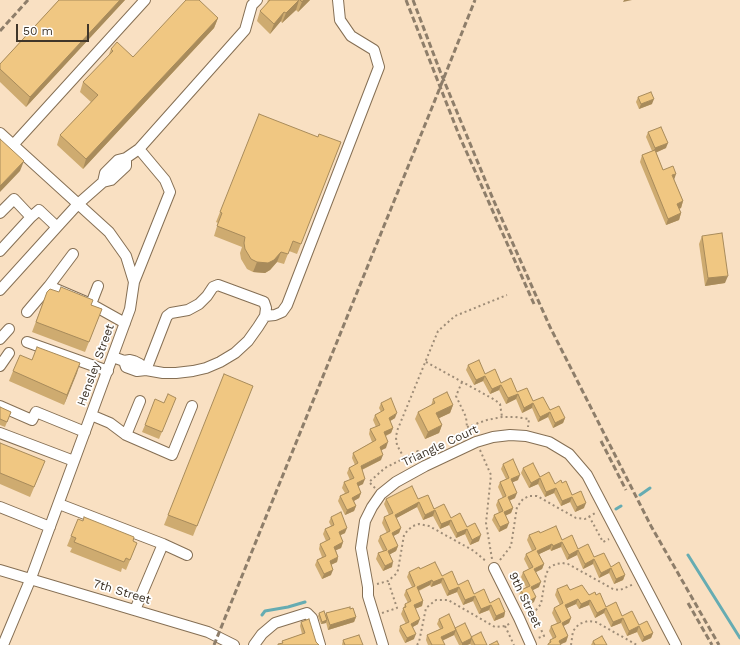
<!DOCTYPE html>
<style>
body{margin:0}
#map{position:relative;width:740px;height:645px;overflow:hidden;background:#f9e0c2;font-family:"Work Sans",sans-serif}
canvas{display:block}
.scale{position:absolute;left:16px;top:24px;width:73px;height:18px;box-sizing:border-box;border:2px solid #40362a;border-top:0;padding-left:5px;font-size:12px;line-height:14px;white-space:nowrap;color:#40362a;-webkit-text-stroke:3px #fff;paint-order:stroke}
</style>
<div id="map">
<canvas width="740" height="645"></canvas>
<div class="scale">50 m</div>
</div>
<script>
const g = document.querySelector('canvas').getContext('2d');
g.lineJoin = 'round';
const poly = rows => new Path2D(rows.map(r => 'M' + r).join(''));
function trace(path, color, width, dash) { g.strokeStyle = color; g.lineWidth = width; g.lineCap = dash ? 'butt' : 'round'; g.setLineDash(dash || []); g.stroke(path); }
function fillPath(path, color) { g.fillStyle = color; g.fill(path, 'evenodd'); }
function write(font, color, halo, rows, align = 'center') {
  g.font = font + ' "Work Sans",sans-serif'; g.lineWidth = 3.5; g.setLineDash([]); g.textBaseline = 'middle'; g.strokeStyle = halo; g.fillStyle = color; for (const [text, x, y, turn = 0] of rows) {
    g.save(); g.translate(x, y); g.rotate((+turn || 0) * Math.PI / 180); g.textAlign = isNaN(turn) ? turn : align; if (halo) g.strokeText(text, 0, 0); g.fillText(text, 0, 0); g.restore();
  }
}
trace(poly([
 [640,495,650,488],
 [616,509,621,506],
 [688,555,740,638],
 [262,615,265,611,288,607,305,602]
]), '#66acb2', 3);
const minor = poly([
 [0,133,109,232,126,256,134,282,130,309,31,578,3,645],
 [13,145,145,0],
 [126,158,139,149,245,30,252,5,257,0],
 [0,213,14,199,31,217,39,210,57,227,0,290],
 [57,227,78,204,103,182,111,180,126,166,126,158,118,160,105,173,103,182],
 [0,251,31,217],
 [73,254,49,286,91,304,125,323],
 [134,282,170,192,165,180,139,149],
 [218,285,264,302,266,308,265,316,258,327,248,341,235,353,220,362,206,368,193,371,176,373,163,373,146,370,167,316,171,313,188,310,199,304,207,296,213,287,218,285],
 [91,304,98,286],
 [27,312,49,286],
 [265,316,275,315,282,312,287,305,379,67,374,50,351,36,340,20,338,0],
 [0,339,9,329],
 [27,342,108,371],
 [113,357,124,361,130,360,134,361,140,364,146,370,137,371,126,367,124,361],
 [0,366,9,353],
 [0,406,32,420,36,412,85,432],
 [91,415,110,423,126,435,172,455,192,406],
 [0,433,74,461],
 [126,435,140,401],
 [59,504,163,544,135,610],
 [0,507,50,527],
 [163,544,187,555],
 [494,568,519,618,531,645],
 [0,570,208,632,234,645],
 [254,645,262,634,275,623,307,613,312,618,320,645],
 [383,645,368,596,368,587,361,548,365,521,372,507,381,494,396,482,425,466,476,442,493,437,510,435,526,436,549,442,569,454,587,475,676,645]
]);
trace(minor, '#856f54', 12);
trace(poly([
 [426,362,495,400,500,404,502,417],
 [462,382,456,396,466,417,467,427,471,434],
 [467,427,487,420,502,417,515,417,529,419,528,427],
 [480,450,491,475,486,523,492,559],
 [404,458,397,445,396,438,397,431,438,331,455,316,507,295],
 [375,488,369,482,385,468,418,451,421,458],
 [589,516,603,542,609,539],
 [500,560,511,546,517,507,523,499,529,496,537,496,576,518,585,519,597,512],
 [377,584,388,581,396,574,398,570,404,535,408,530,413,526,419,524,429,526,474,551,487,562],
 [533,612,544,636,538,638],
 [382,613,397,608,388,581],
 [527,615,536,610,541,604,546,574,550,567,556,564,562,563,568,564,613,589,620,590,634,584],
 [505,626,514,645],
 [417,645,419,642,426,608,436,600,448,600,495,627,505,626,511,623],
 [571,645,573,631,579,624,588,621,596,622,637,645]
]), '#9e8c77', 2, [2, 3]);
trace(minor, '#fff', 10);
trace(poly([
 [406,0,459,135,534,304],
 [413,0,440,71,493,199,550,327,651,526,719,645],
 [0,31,28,0],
 [601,441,626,490],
 [688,603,712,645],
 [214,645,431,110,475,0]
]), '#8e7e6a', 3, [6, 3]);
fillPath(poly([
 [59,0,125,0,26,107,0,82,0,64],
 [268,0,310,0,298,12,296,10,282,23,281,21,270,34,257,21,260,11,266,5],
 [218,18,214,28,83,169,57,145,60,135,91,102,80,92,83,82,108,57,111,49,133,57],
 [638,97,652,104,639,109,636,102],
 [648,132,666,148,656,152,663,170,674,179,683,201,681,208,679,209,681,213,679,220,666,225,640,162,642,155,652,151,646,137],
 [318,137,341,142,297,254,289,251,284,264,277,262,270,270,265,273,253,272,247,269,241,259,240,253,242,247,214,236,218,223,216,222,220,212],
 [702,236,725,283,705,286,699,244],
 [47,292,91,305,102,309,85,352,32,332],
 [32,360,80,363,64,405,9,381,13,371],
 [468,365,565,418,563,423,553,428,548,417,538,422,532,408,522,413,516,399,506,404,499,390,490,394,483,381,474,385,466,370],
 [249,396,193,536,164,525,168,515],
 [176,398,159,439,142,432,145,425,164,403],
 [433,399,453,405,450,413,439,418,442,425,439,433,425,439,415,419,418,412,431,406],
 [381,403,395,418,390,421,393,428,391,433,386,436,386,448,381,450,381,460,362,470,363,484,358,486,361,493,359,498,354,501,356,506,354,511,345,515,338,501,340,496,345,493,342,488,344,482,350,480,347,473,349,468,355,465,352,458,353,453,372,442,369,434,370,429,376,427,373,420,375,415,381,412,379,408],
 [0,407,11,412,5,427,0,425],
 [0,443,41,471,30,497,0,484],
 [503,464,518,480,512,482,515,498,509,501,513,508,511,513,505,516,507,528,499,532,492,520,494,515,499,513,496,505,498,500,503,498,498,487,500,482,506,479,501,469],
 [523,468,555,484,562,483,584,508,575,512,570,502,561,506,554,493,545,497,538,484,529,488,521,473],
 [386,499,418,499,467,527,479,541,470,545,465,534,456,538,449,525,440,529,433,516,423,520,417,507,396,518,401,528,399,533,393,536,398,546,396,551,390,554,392,567,383,571,376,559,378,553,383,551,378,541,380,536,387,533,382,523,384,517,389,515,384,504],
 [331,517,345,533,340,535,343,542,341,548,336,550,338,557,337,562,331,565,331,575,322,579,315,565,317,560,322,557,319,549,320,544,326,541,323,534,325,529,331,526,329,522],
 [540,533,562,540,625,575,623,580,614,584,609,573,599,578,593,564,583,569,577,555,567,560,561,547,551,551,550,549,539,554,544,564,542,569,536,572,539,587,533,590,534,602,525,607,519,595,521,590,526,587,521,577,523,572,529,569,524,559,526,554,532,551,527,540,529,535],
 [71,536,133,541,137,543,126,570,122,568,121,572,70,552,72,548,67,546],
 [420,569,442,576,490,603,505,612,504,617,494,621,489,610,479,614,473,601,463,605,457,592,447,596,441,583,431,587,430,585,419,591,423,601,422,606,415,609,418,624,413,627,414,639,405,643,399,631,400,626,406,624,401,614,405,604,408,603,404,595,406,590,412,587,407,577,409,572],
 [557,589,570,590,589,595,596,595,606,607,653,633,651,638,642,642,637,632,627,636,621,623,611,627,604,613,595,618,589,605,579,609,576,604,567,608,571,618,569,623,563,626,568,636,566,642,560,644,561,645,548,645,550,640,553,639,549,631,551,626,557,623,552,613,554,608,560,605,555,595],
 [350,609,356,617,354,622,328,630,326,622,326,623,321,624,318,616,319,613,325,616,326,613],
 [439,619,471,637,487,645,471,645,470,644,467,645,459,645,454,635,442,641,445,645,428,645,426,640,427,635,440,629,437,624],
 [301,622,316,642,319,645,278,645,278,644,282,643,282,641,302,634,300,626],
 [343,640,363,645,342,645],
 [593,641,607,645,591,645]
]), '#ceab70');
fillPath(poly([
 [120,0,125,0,26,107,30,97],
 [299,0,296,10,282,23,286,13],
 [304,0,310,0,298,12,302,2],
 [624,0,632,0,623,2],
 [284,12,281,21,270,34,274,24],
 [218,18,214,28,83,169,86,159],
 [654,99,652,104,639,109,641,104],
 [668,143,666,148,653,154,655,148],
 [24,161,20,171,0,192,0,186],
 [676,174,674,180,672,175],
 [683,201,681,208,675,210,677,204],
 [681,213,679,220,666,225,668,219],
 [281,252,277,262,270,270,265,273,253,272,257,262],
 [728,276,725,283,705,286,708,278],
 [80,363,77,373,64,405,67,395],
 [485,376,483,381,474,385,476,380],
 [501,385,499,390,490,394,492,389],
 [518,394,516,399,506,404,508,398],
 [533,403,532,408,522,413,524,408],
 [453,405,450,413,433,421,436,413],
 [550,412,548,417,538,422,540,417],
 [397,413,395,418,387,423,389,418],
 [565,418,563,423,553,428,555,423],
 [442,425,439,433,425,439,428,432],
 [393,428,391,433,382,437,384,432],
 [388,442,386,448,378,452,380,447],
 [383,455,381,460,359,471,361,466],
 [520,475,518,480,509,484,511,479],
 [540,478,538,484,529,488,531,483],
 [365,479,363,484,355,488,357,483],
 [556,488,554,493,545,497,546,492],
 [361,493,359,498,350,503,352,498],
 [517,493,515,498,506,502,508,497],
 [572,497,570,502,561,506,562,501],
 [419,502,417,507,393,520,395,515],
 [586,503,584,508,575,512,577,507],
 [356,506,354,511,345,515,347,510],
 [513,508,511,513,502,517,504,512],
 [435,510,433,516,423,520,425,515],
 [451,520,449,525,440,529,441,524],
 [509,523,507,528,499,532,500,527],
 [347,528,345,533,337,537,339,532],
 [401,528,399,533,390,538,392,533],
 [467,529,465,534,456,538,457,533],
 [481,535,479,541,470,545,472,540],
 [343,542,341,548,332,552,334,547],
 [562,542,561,547,551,551,553,546],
 [552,544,550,549,535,556,537,551],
 [398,546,396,551,387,556,388,551],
 [578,550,577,555,567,560,569,555],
 [338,557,337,562,328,566,330,561],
 [594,559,593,564,583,569,585,564],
 [393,562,392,567,383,571,385,566],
 [544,564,542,569,532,574,534,569],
 [611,568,609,573,599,578,601,573],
 [333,570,331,575,322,579,324,574],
 [625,575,623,580,614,584,616,579],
 [443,578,441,583,431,587,433,582],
 [432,580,430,585,415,592,417,587],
 [541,582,539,587,529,592,531,587],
 [459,587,457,592,447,596,449,591],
 [475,596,473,601,463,605,465,600],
 [536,597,534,602,525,607,527,602],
 [578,599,576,604,563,610,565,605],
 [590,600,589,605,579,609,581,604],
 [423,601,422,606,412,610,414,605],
 [491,605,489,610,479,614,481,609],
 [606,608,604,613,595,618,597,613],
 [505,612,504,617,494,621,496,616],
 [356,617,354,622,328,630,330,625],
 [571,618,569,623,560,628,562,623],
 [623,618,621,623,611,627,613,622],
 [420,619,418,624,409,629,411,624],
 [327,620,326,623,321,624,322,622],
 [639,626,637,632,627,636,629,631],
 [456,630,454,635,439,642,441,637],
 [653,633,651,638,642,642,644,637],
 [416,634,414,639,405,643,407,638],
 [568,636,566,642,559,645,559,641],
 [472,638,470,644,467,645,462,645,462,643]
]), '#a88b5b');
const building = poly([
 [59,0,120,0,30,97,0,69,0,64,59,0],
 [186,0,199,0,218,18,86,159,60,135,98,95,83,82,113,51,111,49,117,42,133,57,186,0],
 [270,0,299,0,286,13,284,12,274,24,260,11,270,0],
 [300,0,304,0,302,2,300,0],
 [651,92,654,99,641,104,638,97,651,92],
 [259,114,318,137,319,134,341,142,301,244,293,241,288,254,281,252,274,260,268,263,257,262,251,259,245,249,244,243,245,237,217,226,222,213,220,212,259,114],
 [661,127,668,143,655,148,648,132,661,127],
 [0,139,24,161,0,186,0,139],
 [655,150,663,170,673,166,676,174,672,175,683,201,677,204,681,213,668,219,642,155,655,150],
 [722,233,728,276,708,278,702,236,722,233],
 [61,287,93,300,91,305,102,309,89,342,36,322,47,292,50,289,59,292,61,287],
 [37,347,80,363,67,395,13,371,20,355,32,360,37,347],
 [479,360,485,374,495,369,501,383,511,378,517,392,527,388,533,401,543,397,550,410,559,406,565,418,555,423,550,412,540,417,533,403,524,408,518,394,508,398,501,385,492,389,485,376,476,380,468,365,479,360],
 [224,374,253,386,197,526,168,515,224,374],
 [447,392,453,405,436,413,442,425,428,432,418,412,435,403,433,399,447,392],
 [168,394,176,398,162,432,145,425,155,399,164,403,168,394],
 [391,398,397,413,389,418,393,428,384,432,388,442,380,447,383,455,361,466,365,479,357,483,361,493,352,498,356,506,347,510,340,496,349,492,344,482,354,478,349,468,358,463,353,453,376,440,370,429,380,425,375,415,384,410,381,403,391,398],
 [0,407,11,412,7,422,0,419,0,407],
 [0,443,45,461,34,487,0,473,0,443],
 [513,459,520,475,511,479,517,493,508,497,513,508,504,512,509,523,500,527,494,515,503,511,498,500,506,496,500,482,509,478,503,464,513,459],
 [533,463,540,477,549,472,555,484,561,480,562,483,566,481,572,495,581,491,586,503,577,507,572,497,562,501,556,488,546,492,540,478,531,483,523,468,533,463],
 [412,486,418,499,428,495,434,509,444,504,451,518,460,513,467,527,475,523,481,535,472,540,467,529,457,533,451,520,441,524,435,510,425,515,419,502,395,515,401,528,392,533,398,546,388,551,393,562,385,566,378,553,387,550,380,536,390,531,384,517,393,513,386,499,412,486],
 [341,512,347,528,339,532,343,542,334,547,338,557,330,561,333,570,324,574,317,560,326,556,320,544,330,539,325,529,334,525,331,517,341,512],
 [84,517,134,537,133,541,137,543,130,560,126,558,124,562,74,542,76,538,71,536,78,519,83,521,84,517],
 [556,526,562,540,572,535,578,549,588,544,594,557,604,553,611,567,619,562,625,575,616,579,611,568,601,573,594,559,585,564,578,550,569,555,562,542,553,546,552,544,537,551,544,564,534,569,541,582,531,587,536,597,527,602,521,590,530,586,523,572,533,567,526,554,536,549,529,535,539,531,540,533,556,526],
 [435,562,442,576,452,571,458,585,468,580,474,594,484,589,490,603,499,598,505,612,496,616,491,605,481,609,475,596,465,600,459,587,449,591,443,578,433,582,432,580,417,587,423,601,414,605,420,619,411,624,416,634,407,638,400,626,409,622,403,608,406,607,405,604,411,601,406,590,415,586,409,572,419,567,420,569,435,562],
 [567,585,570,590,582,585,589,595,595,592,596,595,600,593,606,607,616,602,622,616,632,611,639,625,647,621,653,633,644,637,639,626,629,631,623,618,613,622,606,608,597,613,590,600,581,604,578,599,565,605,571,618,562,623,568,636,559,641,561,645,548,645,548,644,551,642,550,640,556,637,551,626,561,622,554,608,563,603,557,589,567,585],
 [350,607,350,609,353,608,356,617,330,625,326,613,350,607],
 [324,611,327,620,322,622,319,613,324,611],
 [449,614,456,630,441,637,445,645,432,645,427,635,443,628,439,619,449,614],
 [309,619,316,642,319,645,278,645,278,644,283,643,282,641,305,633,301,622,309,619],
 [465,623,472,638,462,643,455,628,465,623],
 [481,632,487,645,475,645,471,637,481,632],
 [359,635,363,645,345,645,343,640,359,635],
 [602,636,607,645,595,645,593,641,602,636],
 [497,641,499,645,489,645,497,641]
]);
fillPath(building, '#f0c782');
trace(building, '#a88b5b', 1);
write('12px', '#40362a', '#fff', [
 ["Hensley Street",96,365,-70],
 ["Triangle Court",440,446,-25],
 ["7th Street",122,592,17],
 ["9th Street",525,600,64]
]);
</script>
